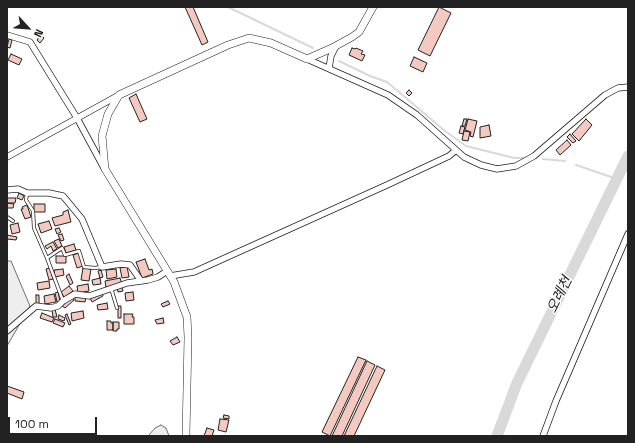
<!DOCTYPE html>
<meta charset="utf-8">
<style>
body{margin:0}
#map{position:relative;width:635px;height:443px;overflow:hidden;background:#fff;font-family:"Space Grotesk",sans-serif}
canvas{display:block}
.frame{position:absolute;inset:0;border:8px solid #222;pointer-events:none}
.north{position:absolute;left:8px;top:8px;width:40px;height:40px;-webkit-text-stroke:3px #fff;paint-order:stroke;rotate:116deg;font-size:11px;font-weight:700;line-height:16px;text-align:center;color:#222}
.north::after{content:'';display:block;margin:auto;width:14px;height:18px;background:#222;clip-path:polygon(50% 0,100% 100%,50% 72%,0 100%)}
.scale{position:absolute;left:8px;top:417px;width:89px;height:18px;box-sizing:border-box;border:2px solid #222;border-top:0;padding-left:5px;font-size:12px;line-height:14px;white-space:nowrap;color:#222;-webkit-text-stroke:3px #fff;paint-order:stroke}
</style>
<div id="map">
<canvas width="635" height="443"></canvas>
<div class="frame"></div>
<div class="north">N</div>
<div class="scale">100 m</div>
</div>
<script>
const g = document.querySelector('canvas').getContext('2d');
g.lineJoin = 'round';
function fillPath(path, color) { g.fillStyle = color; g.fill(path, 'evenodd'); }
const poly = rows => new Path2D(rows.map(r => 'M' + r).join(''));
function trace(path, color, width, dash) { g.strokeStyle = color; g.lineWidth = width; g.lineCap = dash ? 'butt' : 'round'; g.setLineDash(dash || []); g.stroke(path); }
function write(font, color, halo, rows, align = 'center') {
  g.font = font + ' "Space Grotesk","Noto Sans KR",sans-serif'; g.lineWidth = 3; g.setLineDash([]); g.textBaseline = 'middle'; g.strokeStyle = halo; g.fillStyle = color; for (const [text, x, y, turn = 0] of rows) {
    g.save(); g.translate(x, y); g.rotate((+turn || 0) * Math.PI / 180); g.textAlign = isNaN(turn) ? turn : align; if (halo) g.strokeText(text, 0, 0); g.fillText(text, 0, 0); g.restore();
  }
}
const green = poly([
 [7,261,11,261,30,306,7,346,7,261],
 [161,425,166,428,169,436,148,436,155,428,161,425]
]);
fillPath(green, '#eee');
trace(green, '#6f6f6f', 1);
trace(poly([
 [228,7,313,48],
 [339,61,370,76,387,82,445,131,466,146,514,158,526,158],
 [543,159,565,161],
 [576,165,617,179]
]), '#d9d9d9', 2);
trace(poly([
 [497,436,517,383,628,156]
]), '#d9d9d9', 11);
const building = poly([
 [185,7,193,7,208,42,202,45,185,7],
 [439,7,451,13,430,56,418,50,439,7],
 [41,35,44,38,40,43,37,40,41,35],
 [9,39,12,40,10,48,7,47,9,39],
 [352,48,355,49,356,48,363,51,361,54,365,55,362,61,349,55,352,48],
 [11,54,22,59,19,65,8,60,11,54],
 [414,57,427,63,423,72,410,66,414,57],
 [409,90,412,93,409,96,406,93,409,90],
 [136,94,147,119,140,122,129,98,136,94],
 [464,119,467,119,465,126,462,126,464,119],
 [468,119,477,121,473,137,470,136,471,132,465,130,468,119],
 [586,119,592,125,579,141,572,134,586,119],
 [489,125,491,136,480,138,480,127,489,125],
 [461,126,465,127,463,134,459,133,461,126],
 [464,131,470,132,468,141,462,140,464,131],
 [570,134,576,141,573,143,567,137,570,134],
 [567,140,571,145,560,155,556,150,567,140],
 [19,193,24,196,22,200,17,198,19,193],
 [7,198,16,198,15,203,7,203,7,198],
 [7,203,14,204,13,208,7,208,7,203],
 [34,204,45,204,45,212,34,212,34,204],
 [27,205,31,217,25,219,21,209,23,209,22,207,27,205],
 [68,210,71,222,55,226,52,218,63,215,63,212,68,210],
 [49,221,52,229,41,233,38,224,49,221],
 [18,223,20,232,12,234,10,225,18,223],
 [59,228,61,232,57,234,55,229,59,228],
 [62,234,64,240,61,241,58,235,62,234],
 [7,235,17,237,16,240,7,239,7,235],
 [59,239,62,246,58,248,54,241,59,239],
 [53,242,57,249,53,251,51,246,47,249,45,246,53,242],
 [74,244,76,250,66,253,64,247,74,244],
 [79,253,83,266,77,268,73,255,79,253],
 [56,256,66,256,66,263,56,263,56,256],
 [145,259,149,270,152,269,153,274,142,278,136,262,145,259],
 [127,266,129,277,122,278,120,268,127,266],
 [50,268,53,279,49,280,46,269,50,268],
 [83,268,91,269,89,281,81,280,83,268],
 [63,269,64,275,55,277,54,270,63,269],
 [116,269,117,277,107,279,106,270,116,269],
 [101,270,103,277,100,278,98,271,101,270],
 [69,274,73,283,70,285,66,276,69,274],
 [100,278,101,284,93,285,92,280,100,278],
 [120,278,122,284,106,287,105,281,120,278],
 [49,281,50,288,38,290,37,283,49,281],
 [88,284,89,291,78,293,77,286,88,284],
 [69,286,73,291,64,297,61,292,69,286],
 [122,287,123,291,118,292,117,288,122,287],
 [58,292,60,301,57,302,55,293,58,292],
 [102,292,103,296,92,302,90,298,102,292],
 [133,292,134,300,126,301,125,293,133,292],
 [54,294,56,302,45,304,44,296,54,294],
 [36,295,39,295,39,304,36,304,36,295],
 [75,296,86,297,85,302,75,301,75,296],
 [72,297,74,300,65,308,62,306,72,297],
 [168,301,170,304,163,307,161,304,168,301],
 [107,303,108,309,98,310,97,305,107,303],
 [118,306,121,306,121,318,118,318,118,306],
 [55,309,57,317,53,317,52,310,55,309],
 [83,311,84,318,72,321,71,313,83,311],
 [42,313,54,318,52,322,40,318,42,313],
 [67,314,71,324,69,325,65,315,67,314],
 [124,314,133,314,132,317,134,317,134,324,124,324,124,314],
 [59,315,65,318,64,321,58,319,59,315],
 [163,318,164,323,157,324,155,320,163,318],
 [55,319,65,323,63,327,53,323,55,319],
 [107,321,111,321,111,323,113,323,113,330,107,330,107,321],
 [113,322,119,322,119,329,117,329,117,331,113,331,113,322],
 [177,337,180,342,173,345,170,341,177,337],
 [358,357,366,360,330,436,322,432,358,357],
 [367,361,375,365,342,436,332,436,367,361],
 [377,366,385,370,354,436,344,436,377,366],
 [7,386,24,392,22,399,7,393,7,386],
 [224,415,229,416,229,419,223,418,224,415],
 [220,419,229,420,226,432,218,430,220,419],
 [207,428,214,430,212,436,213,436,204,436,207,428]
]);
fillPath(building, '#f3c9c0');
trace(building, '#222', 1);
const service = poly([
 [27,193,26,200,33,211,34,228,47,258,63,301],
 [7,217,13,221],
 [47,258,62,248,65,255,79,251,84,267,95,268,102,267],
 [111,288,117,308]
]);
const minor = poly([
 [7,35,30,42,77,118,104,168],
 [307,59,388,95,417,115,464,157,481,165,497,169,516,166,534,156,605,95,618,88,628,87],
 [329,68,331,56,336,46],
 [7,157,119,95],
 [7,190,18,189,27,193,49,193,63,196,82,219,102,267,121,264,130,265,141,281],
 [170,276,194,272,387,185,449,156,456,150],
 [7,331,36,306,51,308,58,306,63,301,75,294,89,296,127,283,148,280,158,277,167,271],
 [543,436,556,401,628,234]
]);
const tertiary = poly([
 [186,436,188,337,187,317,174,282,105,169,102,136,108,114,119,95,228,45,249,38,271,43,307,59,332,48,352,37,359,32,373,7]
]);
trace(service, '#222', 4);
trace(minor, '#222', 7);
trace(tertiary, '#222', 8);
trace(service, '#fff', 2.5);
trace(minor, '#fff', 5.5);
trace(tertiary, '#fff', 7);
write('italic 14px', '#222', '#fff', [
 ["오례천",560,295,-64]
]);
</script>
